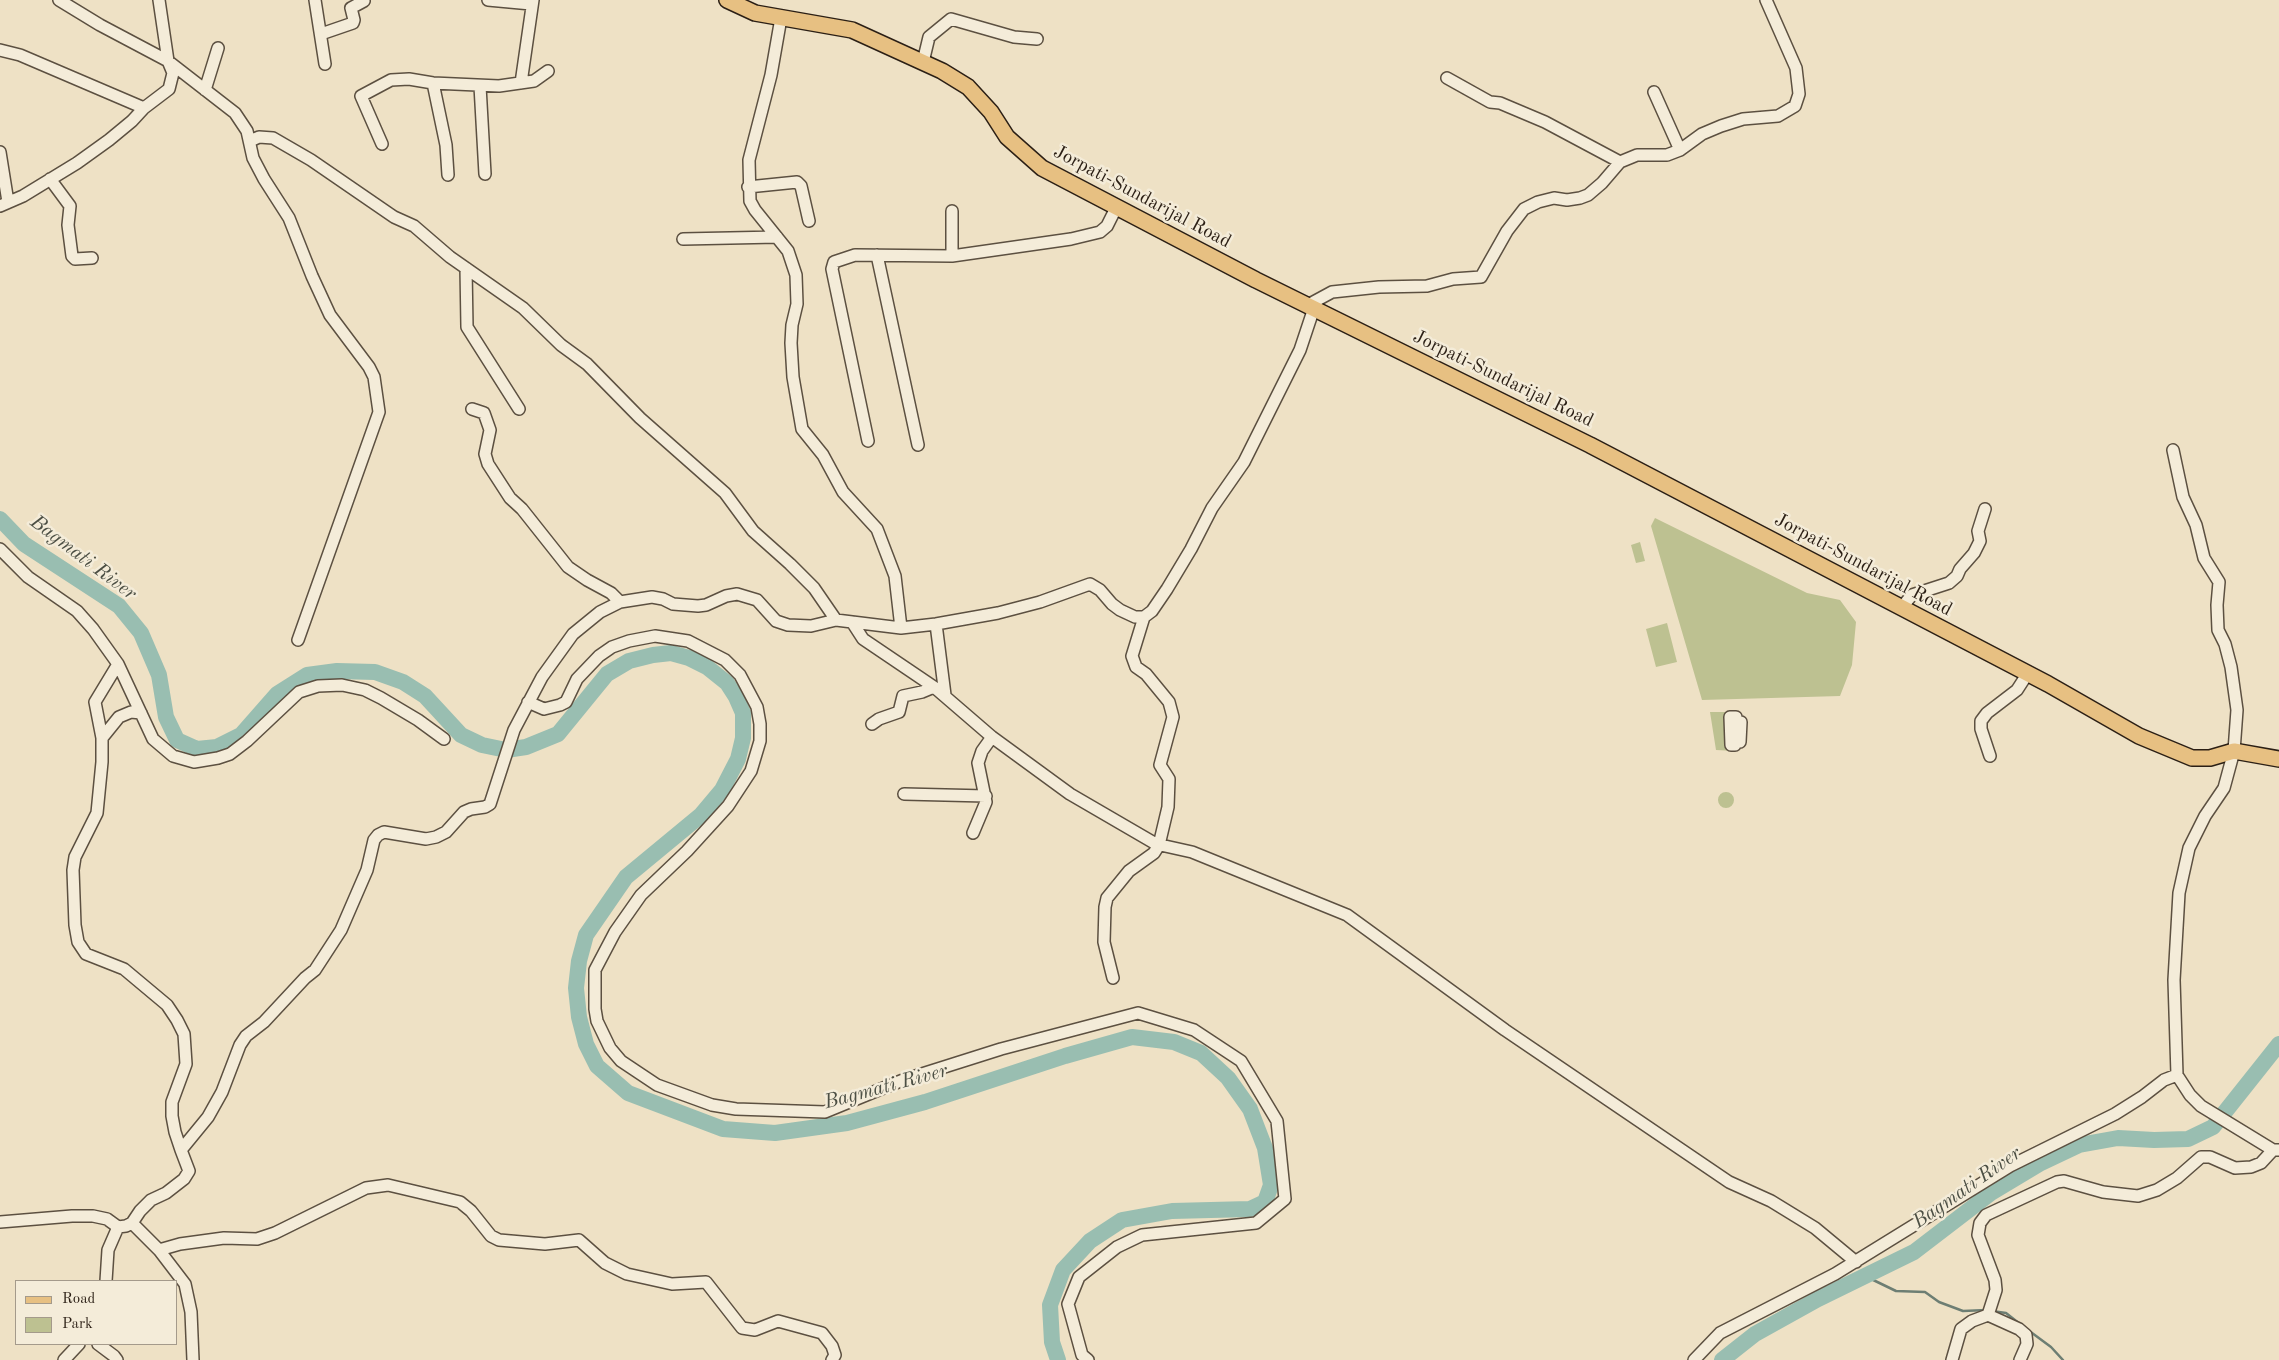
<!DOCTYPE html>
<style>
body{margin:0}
#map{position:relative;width:2279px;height:1360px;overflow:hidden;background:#eee1c5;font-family:"Old Standard TT",serif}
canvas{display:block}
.legend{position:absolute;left:15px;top:1280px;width:162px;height:65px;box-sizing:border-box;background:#f4ecd9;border:1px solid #a49a8b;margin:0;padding:6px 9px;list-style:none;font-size:15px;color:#2b1f15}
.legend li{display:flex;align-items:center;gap:10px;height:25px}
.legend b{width:25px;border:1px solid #a49a8b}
</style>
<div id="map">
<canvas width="2279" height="1360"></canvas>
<ul class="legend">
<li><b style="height:6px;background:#e7c082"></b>Road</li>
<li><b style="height:14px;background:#bdc191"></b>Park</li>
</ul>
</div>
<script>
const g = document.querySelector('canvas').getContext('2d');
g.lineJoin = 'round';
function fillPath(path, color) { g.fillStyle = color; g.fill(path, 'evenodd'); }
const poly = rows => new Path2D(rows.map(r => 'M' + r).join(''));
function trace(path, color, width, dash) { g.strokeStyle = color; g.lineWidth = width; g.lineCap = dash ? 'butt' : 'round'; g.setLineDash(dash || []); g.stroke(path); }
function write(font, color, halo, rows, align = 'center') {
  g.font = font + ' "Old Standard TT",serif'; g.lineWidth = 5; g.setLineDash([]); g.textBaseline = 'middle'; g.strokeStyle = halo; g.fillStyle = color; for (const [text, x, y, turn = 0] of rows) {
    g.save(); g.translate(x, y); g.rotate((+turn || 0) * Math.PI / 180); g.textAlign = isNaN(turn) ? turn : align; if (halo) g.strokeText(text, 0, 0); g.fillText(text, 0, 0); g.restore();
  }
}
fillPath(poly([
 [1655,518,1807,593,1840,600,1856,622,1852,665,1840,696,1702,700,1651,526],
 [1640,542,1645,561,1636,563,1631,545],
 [1667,623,1677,662,1656,667,1646,629],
 [1710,712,1736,712,1735,751,1716,750],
 '1718 800a8 8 0 1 1 16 0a8 8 0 1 1-16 0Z'
]), '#bdc191');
trace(poly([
 [1867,1277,1896,1291,1925,1292,1939,1302,1963,1311,1987,1310],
 [1992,1311,2006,1313,2020,1324],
 [2028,1330,2051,1347,2063,1360]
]), '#6d7e73', 2.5);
trace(poly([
 [0,519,24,544,119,606,141,633,159,675,166,717,177,740,197,749,217,747,241,735,277,694,307,675,337,671,375,672,403,682,425,696,461,735,482,745,506,750,526,747,558,734,607,674,629,661,653,655,671,653,689,658,707,667,727,683,736,697,743,713,743,738,738,759,722,790,701,815,626,877,586,935,579,961,576,988,579,1017,586,1044,597,1066,628,1093,723,1129,775,1133,847,1123,925,1102,1065,1056,1132,1037,1174,1042,1201,1053,1228,1078,1250,1109,1265,1148,1271,1185,1265,1202,1250,1209,1172,1211,1122,1220,1090,1241,1063,1270,1050,1305,1052,1342,1058,1360],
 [1722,1360,1755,1334,1818,1299,1914,1252,1991,1193,2041,1163,2079,1145,2118,1138,2154,1140,2188,1139,2213,1127,2279,1044]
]), '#99beb1', 16);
const minor = poly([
 [59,0,100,25,168,61,235,113,247,131,253,158,264,179,289,218,312,276,330,315,369,367,374,377,379,412,298,640],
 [315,0,325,64],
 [488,0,531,4],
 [781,18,771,75,749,160,750,201,755,210,788,251,796,275,797,304,792,325,791,343,793,377,802,429,823,455,843,492,877,529,895,576,901,628],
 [321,34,353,23,354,20,351,8,364,1],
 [0,50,20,55,144,108],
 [923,62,929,37,951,19,1014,37,1037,39],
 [1447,78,1490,102,1500,103,1545,122,1620,162],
 [433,83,446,145,448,175],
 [521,83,533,0],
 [480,86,485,174],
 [205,90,218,48],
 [1654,92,1680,150],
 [250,141,259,137,273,138,311,160,394,217,414,226,450,257,523,308,561,345,587,364,640,418,725,493,753,531,790,564,814,588,836,620],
 [382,144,361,96,391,80,409,79,433,83,499,86,534,81,548,71],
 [0,152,8,202],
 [50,179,70,206,68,225,72,256,75,259,92,258],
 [748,187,797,182,801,186,809,221],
 [0,206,23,196,77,163,109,140,132,121,144,108,169,89,173,73,168,61,159,0],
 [683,239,777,237],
 [877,255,918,445],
 [952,256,952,211],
 [466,268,467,327,519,409],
 [1308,305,1332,292,1379,287,1427,286,1453,279,1481,277,1507,231,1524,209,1538,202,1554,198,1567,200,1580,198,1588,195,1602,183,1620,162,1637,155,1667,155,1680,150,1702,134,1721,126,1743,119,1778,116,1795,106,1799,94,1796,68,1766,0],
 [472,409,484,413,490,430,485,454,488,464,510,498,522,509,568,567,587,580,611,593,620,602],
 [868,441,832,269,834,262,855,255,952,256,1071,239,1100,232,1107,226,1117,206],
 [2173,450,2183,497,2196,525,2204,558,2219,582,2217,605,2218,630,2225,644,2231,667,2237,710,2234,751,2224,788,2205,816,2189,848,2179,893,2174,980,2177,1075,2190,1095,2201,1106,2273,1150,2279,1150],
 [0,549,28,577,77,611,93,629,118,664,153,739,173,756,194,762,218,758,230,754,247,741,299,692,318,686,342,685,365,690,381,698,418,720,444,739],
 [1902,607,1912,595,1949,583,1957,576,1960,569,1974,553,1980,541,1978,531,1985,509],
 [852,622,863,639,934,687,992,737,1070,794,1156,844,1192,852,1347,915,1505,1030,1729,1182,1771,1201,1815,1228,1856,1262],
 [936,624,945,695],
 [118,664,95,702,102,738,102,762,97,813,75,857,73,870,75,925,78,942,86,954,124,969,167,1005,177,1020,184,1034,186,1064,172,1102,172,1116,175,1132,181,1150],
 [528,702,544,709,560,705,566,702,577,679,599,656,612,647,629,641,655,636,688,641,725,660,740,675,757,707,760,724,760,741,751,771,728,806,687,851,641,895,615,932,595,970,595,1009,597,1021,610,1048,621,1061,657,1085,712,1105,736,1109,825,1112,903,1080,1001,1049,1138,1013,1194,1030,1241,1061,1277,1121,1285,1199,1256,1223,1142,1235,1117,1247,1079,1277,1068,1304,1082,1355,1088,1360],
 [1730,717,1736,717,1736,722,1741,722,1740,742,1735,742,1735,745,1731,745,1730,717],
 [872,724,879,719,899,712,903,696,922,692,934,687],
 [102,738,119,717,131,712,141,713],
 [1990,756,1981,729,1981,721,1987,713,2017,690,2028,673],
 [904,794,986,796],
 [973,833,986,802,978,763,982,751,992,737],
 [1113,978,1104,942,1105,907,1107,898,1129,871,1154,853,1159,845,1168,807,1169,779,1160,765,1173,717,1169,702,1146,674,1136,667,1132,656,1144,617],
 [0,1222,72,1216,93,1216,107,1219,118,1227,126,1226,132,1223,140,1211,151,1200,166,1193,184,1179,189,1171,181,1150,208,1117,222,1092,240,1045,246,1036,264,1022,305,978,315,970,341,930,367,870,374,840,378,835,384,832,426,839,436,837,446,832,464,812,471,809,485,807,490,804,514,730,542,677,573,634,600,612,620,602,652,597,663,599,673,604,698,606,706,605,726,596,737,594,757,600,776,621,788,625,811,626,836,620,901,628,936,624,998,613,1040,602,1090,584,1100,590,1112,604,1120,610,1135,617,1144,617,1152,611,1167,589,1191,549,1212,508,1244,462,1300,350,1314,308],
 [132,1223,159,1250,185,1284,191,1312,193,1360],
 [159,1250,180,1244,224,1238,257,1239,275,1233,366,1188,388,1185,460,1202,471,1211,491,1236,499,1240,545,1244,579,1240,605,1263,627,1274,672,1284,706,1282,742,1328,755,1330,778,1321,822,1333,832,1346,835,1355,832,1360],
 [106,1281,108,1250,118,1227],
 [1988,1315,1996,1290,1995,1280,1978,1235,1980,1223,1986,1215,2057,1182,2064,1181,2103,1192,2138,1196,2157,1190,2177,1178,2201,1157,2210,1157,2235,1168,2251,1167,2261,1163,2273,1150],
 [98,1344,114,1356,117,1360],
 [64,1360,79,1344],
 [1694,1360,1720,1333,1835,1274,2010,1166,2115,1114,2142,1097,2164,1080,2177,1075],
 [1952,1360,1961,1329,1972,1321,1988,1315,2019,1329,2026,1335,2027,1344,2020,1360]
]);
const major = poly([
 [727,0,755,13,852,30,942,71,968,87,991,112,1007,137,1042,168,1256,280,1590,445,2048,684,2139,736,2192,758,2210,758,2234,751,2279,759]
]);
trace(minor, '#5c5041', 14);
trace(major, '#2b1f15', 18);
trace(minor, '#f4ecd9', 11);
trace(major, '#e7c082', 15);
write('19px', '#2b1f15', '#f4ecd9', [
 ["Jorpati-Sundarijal Road",1142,197,28],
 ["Jorpati-Sundarijal Road",1503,379,26],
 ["Jorpati-Sundarijal Road",1863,565,28]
]);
write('italic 20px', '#4c4f44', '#f4ecd9', [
 ["Bagmati River",83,558,37],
 ["Bagmati River",886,1087,-15],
 ["Bagmati River",1967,1188,-35]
]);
</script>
